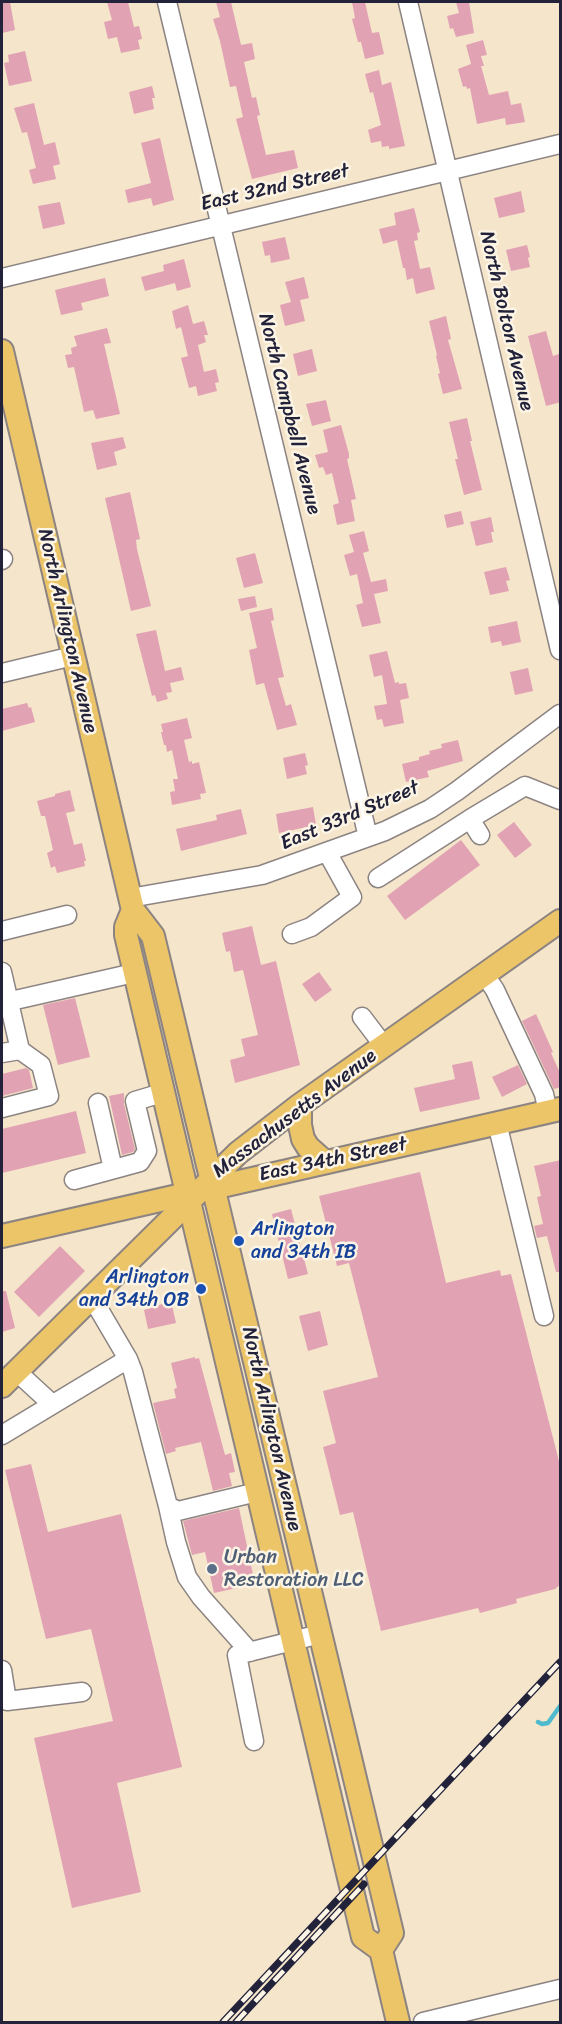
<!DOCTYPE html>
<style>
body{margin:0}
#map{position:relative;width:562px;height:2024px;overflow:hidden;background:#f5e5ca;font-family:Sriracha,sans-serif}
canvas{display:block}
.frame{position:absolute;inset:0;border:3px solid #22223b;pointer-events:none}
</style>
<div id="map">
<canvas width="562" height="2024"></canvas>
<div class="frame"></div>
</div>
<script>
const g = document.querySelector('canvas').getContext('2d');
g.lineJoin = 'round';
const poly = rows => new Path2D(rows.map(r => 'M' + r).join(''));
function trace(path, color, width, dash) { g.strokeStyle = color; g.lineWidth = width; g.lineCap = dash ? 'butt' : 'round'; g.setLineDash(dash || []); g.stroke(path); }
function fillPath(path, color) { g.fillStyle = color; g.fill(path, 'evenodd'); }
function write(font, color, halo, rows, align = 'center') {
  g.font = font + ' Sriracha,sans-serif'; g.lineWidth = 5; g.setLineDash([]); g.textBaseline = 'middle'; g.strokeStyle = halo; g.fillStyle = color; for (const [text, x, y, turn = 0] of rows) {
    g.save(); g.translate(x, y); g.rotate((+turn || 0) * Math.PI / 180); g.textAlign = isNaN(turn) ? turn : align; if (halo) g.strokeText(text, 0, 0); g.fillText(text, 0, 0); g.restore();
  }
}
trace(poly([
 [538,1722,542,1724,548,1723,560,1706]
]), '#4fb9cd', 4.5);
fillPath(poly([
 [2,2,10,2,15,30,2,33],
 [107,2,128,2,134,27,139,26,142,39,138,40,140,49,121,53,117,37,108,39,104,22,112,20],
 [216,2,231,2,241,45,252,43,255,59,244,62,252,98,256,97,260,115,257,116,266,155,294,150,298,168,252,179,236,119,243,117,236,86,230,87,220,41,213,19,220,17],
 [352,2,365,2,372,33,379,32,384,54,365,59,361,42,358,42,352,19,355,18],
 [456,2,469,2,474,33,456,37,453,28,450,29,447,16,459,13],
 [483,40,487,55,481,56,484,66,481,66,489,95,508,91,511,105,521,103,525,122,506,125,505,118,477,124,470,88,467,89,466,86,463,87,458,69,471,64,466,45],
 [25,51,32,81,9,86,4,63,9,62,8,55],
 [379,70,382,85,391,82,405,146,389,149,389,146,382,147,381,141,371,143,368,130,381,125,373,92,370,93,365,74],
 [152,86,155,98,152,98,154,109,134,114,129,92],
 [34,103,44,145,55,142,60,164,53,166,56,179,33,184,29,170,36,168,27,132,22,133,14,108],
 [160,138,174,200,153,206,151,198,128,203,125,190,151,183,141,143],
 [521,191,525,212,499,218,494,198],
 [60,202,65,224,43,229,38,206],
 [414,208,420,232,417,233,418,240,414,241,420,269,430,267,435,289,416,294,413,278,407,280,405,268,403,268,397,240,383,244,379,229,396,225,394,213],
 [285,237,290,259,271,263,270,255,265,256,262,242],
 [527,245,530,257,528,258,530,267,511,271,506,250],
 [184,259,191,287,177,291,175,283,145,291,141,277,164,271,163,265],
 [304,277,309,298,300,300,305,321,285,326,280,305,291,302,285,282],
 [105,278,109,296,81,303,83,310,61,315,55,290],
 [188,305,193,324,204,321,208,335,204,335,206,342,198,345,204,372,216,369,219,382,215,383,217,391,198,396,196,386,189,388,181,358,188,356,181,327,176,329,172,311],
 [446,316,451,339,448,340,462,389,443,394,438,374,440,373,436,356,437,355,429,321],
 [107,328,111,343,104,344,120,414,96,419,93,410,84,412,74,367,68,368,65,355,72,354,71,348,77,346,74,336],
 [546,331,553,356,559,354,561,361,561,402,546,406,528,336],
 [312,349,317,371,298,376,293,354],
 [326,400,331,421,312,426,306,404],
 [467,418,472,441,470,441,482,490,464,495,455,459,458,459,449,422],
 [341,425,349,454,349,458,347,459,356,499,351,500,355,521,337,525,333,505,339,503,332,473,326,475,323,467,319,468,315,455,328,452,323,430],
 [123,437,126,448,114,452,117,465,97,470,91,443],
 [130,492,140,539,136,540,137,549,151,606,131,611,105,498],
 [461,511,464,524,447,528,444,515],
 [491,517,494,532,491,532,493,542,476,546,470,522],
 [364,531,369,551,363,553,371,582,386,579,388,591,374,594,381,623,362,627,356,605,363,603,357,574,350,576,344,555,354,552,349,535],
 [255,553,263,583,244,588,236,558],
 [506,567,510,580,506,581,509,591,490,595,484,572],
 [255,596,257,607,241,611,238,599],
 [272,608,274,620,271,621,284,677,278,678,286,706,291,704,297,725,277,730,264,683,256,685,249,650,257,648,249,613],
 [517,621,521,642,502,646,501,641,491,643,488,627],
 [156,630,165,671,181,667,184,680,170,683,172,692,166,693,168,699,157,702,155,695,152,696,136,634],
 [387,651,395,683,399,682,399,684,406,683,409,698,400,700,404,723,384,727,382,719,377,720,374,706,387,704,382,675,374,677,369,655],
 [528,668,533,691,515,695,510,672],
 [27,703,29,708,31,707,35,722,2,731,2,709],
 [187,718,192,738,184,740,189,762,192,761,192,764,199,762,206,793,200,794,201,799,172,805,170,792,175,791,173,779,178,779,172,750,167,752,166,745,164,745,161,732,163,732,161,724],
 [458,740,463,761,427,771,429,777,406,782,402,764,419,760,419,757,430,754,429,751,442,748,441,744],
 [305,753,308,765,305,766,307,774,287,779,283,758],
 [70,790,75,811,66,813,74,845,82,843,86,861,84,861,85,866,57,873,55,866,51,868,47,853,53,850,45,816,41,816,37,801,55,796,55,794],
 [313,807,316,825,279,833,276,814],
 [241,809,247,834,181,851,176,829,217,820,216,815],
 [514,822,532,845,515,858,497,835],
 [461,840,480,865,405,920,387,896],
 [252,926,261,965,276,961,300,1065,235,1083,230,1060,245,1056,241,1039,258,1035,243,970,234,972,230,951,226,952,222,933],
 [319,972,332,990,315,1002,302,984],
 [75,998,90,1057,58,1065,43,1005],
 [536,1014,553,1052,551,1053,561,1075,561,1087,554,1089,522,1021],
 [472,1061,480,1099,420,1112,414,1088,455,1079,452,1065],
 [518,1065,527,1084,502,1097,492,1077],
 [26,1068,29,1070,33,1088,2,1096,2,1074],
 [124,1093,124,1104,135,1149,133,1152,122,1155,109,1096],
 [76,1111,86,1153,2,1173,2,1129],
 [561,1160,561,1272,556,1272,547,1236,537,1238,534,1226,543,1224,537,1197,541,1196,534,1166],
 [420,1172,446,1283,500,1270,501,1276,511,1274,561,1469,561,1584,555,1589,516,1599,517,1603,480,1613,478,1608,381,1631,353,1512,340,1515,323,1447,336,1443,323,1391,378,1377,349,1263,337,1266,319,1196],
 [291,1209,308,1274,288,1279,272,1214],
 [60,1246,85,1271,39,1317,14,1292],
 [2,1291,6,1291,15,1328,2,1332],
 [171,1301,176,1323,148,1329,144,1310],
 [320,1311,328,1345,308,1351,299,1316],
 [195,1357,195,1359,199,1358,225,1455,231,1453,235,1472,229,1473,232,1486,213,1491,201,1442,175,1448,176,1451,166,1454,153,1403,176,1398,174,1389,177,1388,171,1363],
 [31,1464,48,1532,121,1514,182,1767,117,1783,141,1892,72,1908,34,1738,113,1721,91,1629,46,1639,5,1470],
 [239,1508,255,1584,214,1593,205,1552,192,1555,183,1521]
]), '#e1a2b4');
const minor = poly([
 [167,2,368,837],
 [408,2,560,650],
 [2,278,560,144],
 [2,560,3,559],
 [2,673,73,656],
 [470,819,525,786,560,800],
 [378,878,470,819,480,835],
 [130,898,262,875,385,831,430,809,457,791,560,714],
 [2,931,67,915],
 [292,934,311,927,352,897,327,852],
 [2,972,20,1050,2,1053],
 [485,975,495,990,544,1094,548,1112],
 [2,1003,134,973],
 [362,1017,384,1046],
 [98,1103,113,1169],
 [2,1108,49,1096,41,1065,20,1050],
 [497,1123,544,1316],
 [74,1180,140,1162,147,1151,135,1101,162,1093],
 [91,1296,128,1359,133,1372,168,1506,178,1511,257,1492],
 [16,1371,52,1404],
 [2,1435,128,1359],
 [168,1506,176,1542,187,1577,201,1597,250,1652],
 [2,1670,7,1701,82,1692],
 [254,1741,237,1655,320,1634],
 [423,2022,560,1989]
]);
const major = poly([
 [2,351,133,910,153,936,392,1933,381,1950],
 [133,910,126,927,126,935,351,1886,363,1937,381,1950,398,2022],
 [300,1105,300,1125,303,1139,308,1147,325,1162],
 [2,1236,560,1109],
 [2,1386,238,1153,300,1105,560,921]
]);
trace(minor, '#8c8482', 21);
trace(major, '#8c8482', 26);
trace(minor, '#fff', 18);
trace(major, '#edc569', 22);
const rail = poly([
 [223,2022,560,1662],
 [236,2022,364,1884]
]);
trace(rail, '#22223b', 7);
trace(rail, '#fcf5e5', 4.5, [14]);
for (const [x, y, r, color] of [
 [239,1241,6,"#1a4fb4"],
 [201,1289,6,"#1a4fb4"],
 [212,1569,6,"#5c6f8a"]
]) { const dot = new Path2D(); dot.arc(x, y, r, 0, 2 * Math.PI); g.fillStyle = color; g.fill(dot); trace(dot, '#fcf5e5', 2); }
write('20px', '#22223b', '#fcf5e5', [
 ["East 32nd Street",275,188,-13],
 ["North Bolton Avenue",506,321,77],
 ["North Campbell Avenue",289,414,76],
 ["North Arlington Avenue",67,631,77],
 ["East 33rd Street",350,816,-23],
 ["Massachusetts Avenue",295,1114,-37],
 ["East 34th Street",333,1160,-12],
 ["North Arlington Avenue",271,1429,77]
]);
write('20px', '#164399', '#fcf5e5', [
 ["Arlington",251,1230],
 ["and 34th IB",251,1253],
 ["Arlington",189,1278,"right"],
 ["and 34th OB",189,1301,"right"]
], 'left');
write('20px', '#4e5e75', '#fcf5e5', [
 ["Urban",224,1558],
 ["Restoration LLC",224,1581]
], 'left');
</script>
